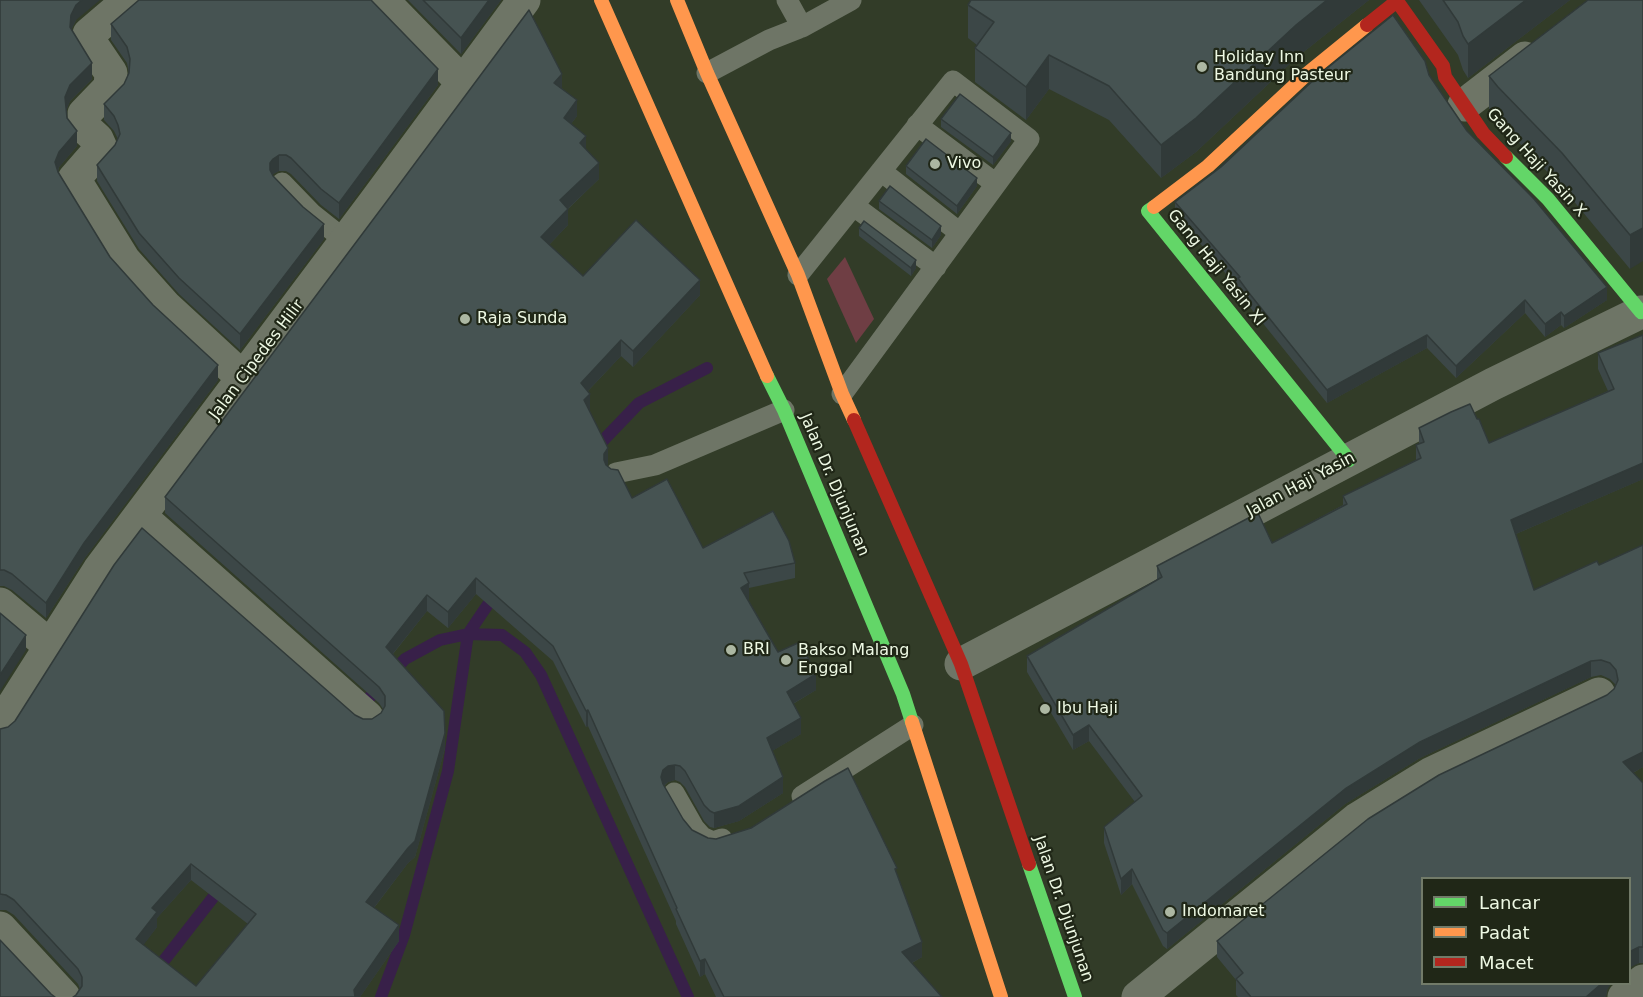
<!DOCTYPE html>
<style>
body{margin:0}
#map{position:relative;width:1643px;height:997px;overflow:hidden;background:#323c28;font-family:"DejaVu Sans",sans-serif}
canvas{display:block}
.legend{position:absolute;left:1421px;top:877px;width:210px;height:108px;box-sizing:border-box;background:#202717;border:2px solid #727b69;margin:0;padding:8px 10px;list-style:none;font-size:18px;color:#eef9e4}
.legend li{display:flex;align-items:center;gap:12px;height:30px}
.legend b{width:30px;border:2px solid #727b69}
</style>
<div id="map">
<canvas width="1643" height="997"></canvas>
<ul class="legend">
<li><b style="height:8px;background:#63d668"></b>Lancar</li>
<li><b style="height:8px;background:#ff974d"></b>Padat</li>
<li><b style="height:8px;background:#b3261e"></b>Macet</li>
</ul>
</div>
<script>
const g = document.querySelector('canvas').getContext('2d');
g.lineJoin = 'round';
function fillPath(path, color) { g.fillStyle = color; g.fill(path, 'evenodd'); }
const poly = rows => new Path2D(rows.map(r => 'M' + r).join(''));
function trace(path, color, width, dash) { g.strokeStyle = color; g.lineWidth = width; g.lineCap = dash ? 'butt' : 'round'; g.setLineDash(dash || []); g.stroke(path); }
function write(font, color, halo, rows, align = 'center') {
  g.font = font + ' "DejaVu Sans",sans-serif'; g.lineWidth = 4.5; g.setLineDash([]); g.textBaseline = 'middle'; g.strokeStyle = halo; g.fillStyle = color; for (const [text, x, y, turn = 0] of rows) {
    g.save(); g.translate(x, y); g.rotate((+turn || 0) * Math.PI / 180); g.textAlign = isNaN(turn) ? turn : align; if (halo) g.strokeText(text, 0, 0); g.fillText(text, 0, 0); g.restore();
  }
}
fillPath(poly([
 [845,257,874,319,856,343,827,279]
]), '#6f3e44');
trace(poly([
 [593,451,639,403,707,368],
 [359,709,405,659,440,640,468,634,502,635,525,652,541,675,688,997],
 [155,972,222,886],
 [381,997,404,935,448,771,468,634,497,591]
]), '#382049', 12);
trace(poly([
 [787,0,802,27],
 [707,73,769,40,802,27,851,0],
 [917,125,996,184],
 [881,171,960,233],
 [282,183,312,214,346,241],
 [854,206,936,267],
 [798,275,953,81,1029,139,842,394],
 [616,473,655,465,784,410],
 [674,793,694,828,702,837,713,842,722,839],
 [802,796,913,725]
]), '#6e7566', 21);
trace(poly([
 [129,0,89,34,88,39,111,73,110,87,84,114,84,127,97,139,101,148,74,179,124,260,166,307,243,378],
 [382,0,463,83],
 [1464,105,1525,58],
 [140,516,367,717],
 [0,604,50,646],
 [961,664,1493,384,1641,312],
 [0,726,99,570,375,202,524,0],
 [0,928,64,997],
 [1138,997,1357,819,1430,774,1599,694],
 [1624,997,1643,981]
]), '#6e7566', 33);
trace(poly([
 [1506,157,1548,199,1641,312,1643,311],
 [1154,207,1148,211,1349,460],
 [767,376,784,410,903,694,912,722],
 [1029,864,1075,997]
]), '#63d668', 14);
trace(poly([
 [601,0,767,376],
 [677,0,707,73,798,275,842,394,854,420],
 [1154,207,1208,166,1308,73,1367,25],
 [912,722,1001,997]
]), '#ff974d', 14);
trace(poly([
 [1367,25,1397,1,1443,66,1445,77,1483,133,1506,157],
 [854,420,961,664,1029,864]
]), '#b3261e', 14);
fillPath(poly([
 [0,0,76,20,71,30,92,79,70,101,66,111,67,118,77,146,59,167,58,172,110,257,218,380,84,559,46,618,12,590,4,586,0,586],
 [408,0,501,0,461,54],
 [971,0,1369,0,1296,58,1196,152,1161,178,1109,120,1049,89,1026,120,975,82,975,48,977,45,968,38,968,5],
 [1419,0,1570,0,1468,78,1463,70,1458,55],
 [1643,0,1630,269,1562,187,1498,121,1489,109,1489,76],
 [111,24,438,85,339,219,321,205,291,174,286,171,279,171,273,174,272,175,324,239,240,350,179,294,139,249,97,181,97,165,115,145,118,139,114,131,104,120,104,104,124,84,129,73,127,63,111,40],
 [1429,75,1467,131,1607,300,1564,328,1561,325,1545,337,1525,313,1456,378,1427,348,1327,403,1249,306,1238,291,1238,288,1175,214,1175,202,1221,167],
 [562,88,577,116,571,124,586,150,599,179,568,209,568,225,549,245,583,276,700,295,633,367,621,356,588,391,590,409,589,410,608,464,606,465,632,498,703,548,795,563,795,578,749,588,749,599,748,600,778,652,816,690,793,704,801,734,772,751,783,793,739,821,714,828,710,827,704,821,685,787,680,782,675,780,668,782,664,786,683,819,692,830,708,838,897,874,922,957,912,963,942,997,716,997,705,974,700,977,676,924,676,921,588,726,586,727,553,661,476,594,448,628,427,611,393,654,445,748,415,857,408,863,374,908,399,941,360,997,73,997,76,995,80,989,78,984,14,915,6,910,0,910,0,729,355,715,363,719,372,719,381,713,383,709,379,703,165,513,165,497],
 [191,880,248,924,196,986,143,945,157,927,157,918],
 [941,119,1011,141,993,165,941,127],
 [906,166,977,186,957,214,906,174],
 [879,201,941,235,932,248,879,209],
 [859,228,916,268,911,276,859,236],
 [1643,335,1643,479,1516,534,1534,590,1597,561,1643,767,1633,773,1643,783,1643,963,1639,963,1631,966,1629,879,1606,996,1604,997,1238,997,1236,995,1236,980,1217,957,1217,941,1607,695,1614,689,1616,685,1610,679,1601,675,1591,677,1420,758,1345,804,1167,949,1163,946,1132,884,1121,895,1104,843,1104,827,1135,802,1089,741,1073,750,1027,672,1027,656,1157,580,1157,566,1272,543,1343,505,1343,496,1416,461,1416,445,1419,444,1419,428,1489,443,1608,391,1598,369,1598,353]
]), '#3c4747');
fillPath(poly([
 [82,0,100,0,76,20,71,30,70,27,71,15,76,5],
 [489,0,501,0,461,54,461,38],
 [1327,0,1369,0,1296,58,1196,152,1161,178,1161,145,1296,25],
 [1526,0,1570,0,1468,78,1468,44],
 [1049,55,1049,89,1026,120,1026,87],
 [92,63,92,79,70,101,65,113,65,97,70,85],
 [438,69,438,85,339,219,339,203],
 [562,74,562,89,554,83],
 [577,100,577,116,564,133,564,118],
 [77,131,77,146,59,167,55,178,55,162,59,152],
 [1011,133,1011,141,993,165,993,157],
 [586,136,586,152,580,143],
 [279,155,279,171,273,174,270,179,270,163,273,159],
 [599,163,599,179,560,216,560,200],
 [977,178,977,186,957,214,957,206],
 [568,209,568,225,541,253,541,237],
 [324,224,324,239,240,350,240,334],
 [941,226,941,235,932,248,932,240],
 [1643,228,1643,261,1630,269,1630,235],
 [916,260,916,268,911,276,911,268],
 [700,280,700,295,633,367,633,351],
 [1607,287,1607,300,1564,328,1564,316],
 [1525,300,1525,313,1456,378,1456,366],
 [1561,312,1561,325,1545,337,1545,324],
 [1427,335,1427,348,1327,403,1327,390],
 [621,340,621,356,581,398,581,383],
 [218,365,218,380,84,559,46,618,46,603,84,543],
 [590,394,590,409,584,415,584,400],
 [608,448,608,464,604,470,604,454],
 [1643,463,1643,479,1511,536,1511,520],
 [476,578,476,594,448,628,448,612],
 [749,583,749,599,741,604,741,588],
 [427,595,427,611,386,662,386,647],
 [26,635,26,650,0,691,0,675],
 [1591,661,1591,677,1420,758,1345,804,1167,949,1167,933,1345,789,1420,742],
 [816,674,816,690,787,707,787,692],
 [588,710,588,726,586,727,586,711],
 [801,718,801,734,767,754,767,738],
 [1089,725,1089,741,1073,750,1073,735],
 [445,733,445,748,415,857,408,863,366,918,366,902],
 [1643,752,1643,767,1623,778,1623,762],
 [675,765,675,780,668,782,663,786,661,777,663,770,668,766],
 [783,777,783,793,739,821,714,828,714,813],
 [191,864,191,880,157,918,157,927,136,955,136,939,152,908],
 [1132,869,1132,884,1121,895,1121,879],
 [399,925,399,941,360,997,354,997,354,990],
 [922,942,922,957,902,968,902,952],
 [1639,947,1639,963,1629,968,1629,952],
 [705,959,705,974,700,977,700,961],
 [1601,984,1611,984,1607,990,1606,996,1604,997,1586,997]
]), '#313a39');
const building = poly([
 [0,0,82,0,76,5,71,15,70,27,92,63,70,85,65,97,67,118,77,131,59,152,55,162,58,172,110,257,153,305,218,365,84,543,46,603,12,574,4,570,0,570,0,0],
 [139,0,371,0,438,69,339,203,321,189,291,158,286,155,279,155,273,159,270,163,270,170,273,176,303,207,324,224,240,334,179,278,139,233,97,165,115,145,120,134,118,125,114,116,104,104,124,84,129,73,130,59,127,47,111,24,139,0],
 [423,0,489,0,461,38,423,0],
 [971,0,1327,0,1296,25,1196,118,1161,145,1109,86,1049,55,1026,87,975,48,994,22,968,5,971,0],
 [1443,0,1526,0,1468,44,1463,36,1458,22,1443,0],
 [1588,0,1643,0,1643,228,1630,235,1562,153,1498,87,1489,76,1588,0],
 [529,10,562,74,554,83,577,100,564,118,586,136,580,143,599,163,560,200,568,209,541,237,583,276,636,220,700,280,633,351,621,340,581,383,590,394,584,400,608,448,604,454,604,460,606,465,611,469,618,470,632,498,667,479,703,548,773,511,789,541,795,563,744,573,749,583,741,588,778,652,800,642,816,674,787,692,801,718,767,738,783,777,739,806,714,813,710,811,704,805,685,771,680,766,675,765,668,766,663,770,661,777,663,784,683,819,692,830,708,838,716,839,751,828,825,781,848,768,897,868,895,869,922,942,902,952,942,997,724,997,705,959,700,961,676,909,677,908,588,710,586,711,553,646,476,578,448,612,427,595,386,647,444,711,445,733,415,841,408,848,366,902,399,925,354,990,355,997,73,997,76,995,82,986,82,977,78,969,14,900,6,895,0,894,0,729,8,727,15,721,114,565,142,528,355,715,363,719,372,719,381,713,385,706,385,696,379,687,165,497,390,197,529,10],
 [191,864,256,914,196,986,136,939,157,912,152,908,191,864],
 [1393,15,1425,61,1429,75,1467,131,1534,199,1607,287,1564,316,1561,312,1545,324,1525,300,1456,366,1427,335,1327,390,1249,293,1238,278,1240,277,1175,202,1221,167,1320,74,1393,15],
 [960,94,1011,133,993,157,941,119,960,94],
 [926,139,977,178,957,206,906,166,926,139],
 [890,186,941,226,932,240,879,201,890,186],
 [864,221,916,260,911,268,859,228,864,221],
 [1643,335,1643,463,1511,520,1534,590,1597,561,1599,565,1643,545,1643,752,1623,762,1643,783,1643,947,1639,947,1629,952,1629,879,1422,879,1422,984,1601,984,1586,997,1251,997,1236,979,1243,973,1217,941,1368,819,1439,775,1607,695,1614,689,1618,680,1616,670,1610,663,1601,660,1591,661,1420,742,1345,789,1167,933,1163,930,1132,869,1121,879,1104,827,1142,796,1089,725,1073,735,1027,656,1162,577,1157,566,1258,513,1272,543,1347,504,1343,496,1421,458,1416,445,1424,442,1419,428,1451,412,1470,404,1477,419,1479,419,1489,443,1614,389,1598,353,1643,335],
 [0,613,26,635,0,675,0,613],
 [0,940,51,994,55,997,0,997,0,940]
]);
fillPath(building, '#465352');
trace(building, '#313a39', 1.5);
for (const [x, y, r, color] of [
 [1202,67,6,"#acb7a2"],
 [935,164,6,"#acb7a2"],
 [465,319,6,"#acb7a2"],
 [731,650,6,"#acb7a2"],
 [786,660,6,"#acb7a2"],
 [1045,709,6,"#acb7a2"],
 [1170,912,6,"#acb7a2"]
]) { const dot = new Path2D(); dot.arc(x, y, r, 0, 2 * Math.PI); g.fillStyle = color; g.fill(dot); trace(dot, '#202717', 2); }
write('16px', '#eef9e4', '#202717', [
 ["Holiday Inn",1214,58],
 ["Bandung Pasteur",1214,76],
 ["Vivo",947,164],
 ["Raja Sunda",477,319],
 ["BRI",743,650],
 ["Bakso Malang",798,651],
 ["Enggal",798,669],
 ["Ibu Haji",1057,709],
 ["Indomaret",1182,912]
], 'left');
write('16px', '#eef9e4', '#202717', [
 ["Gang Haji Yasin X",1536,163,48],
 ["Gang Haji Yasin XI",1216,268,51],
 ["Jalan Cipedes Hilir",257,360,-53],
 ["Jalan Dr. Djunjunan",834,485,67],
 ["Jalan Haji Yasin",1301,485,-28],
 ["Jalan Dr. Djunjunan",1063,909,71]
]);
</script>
